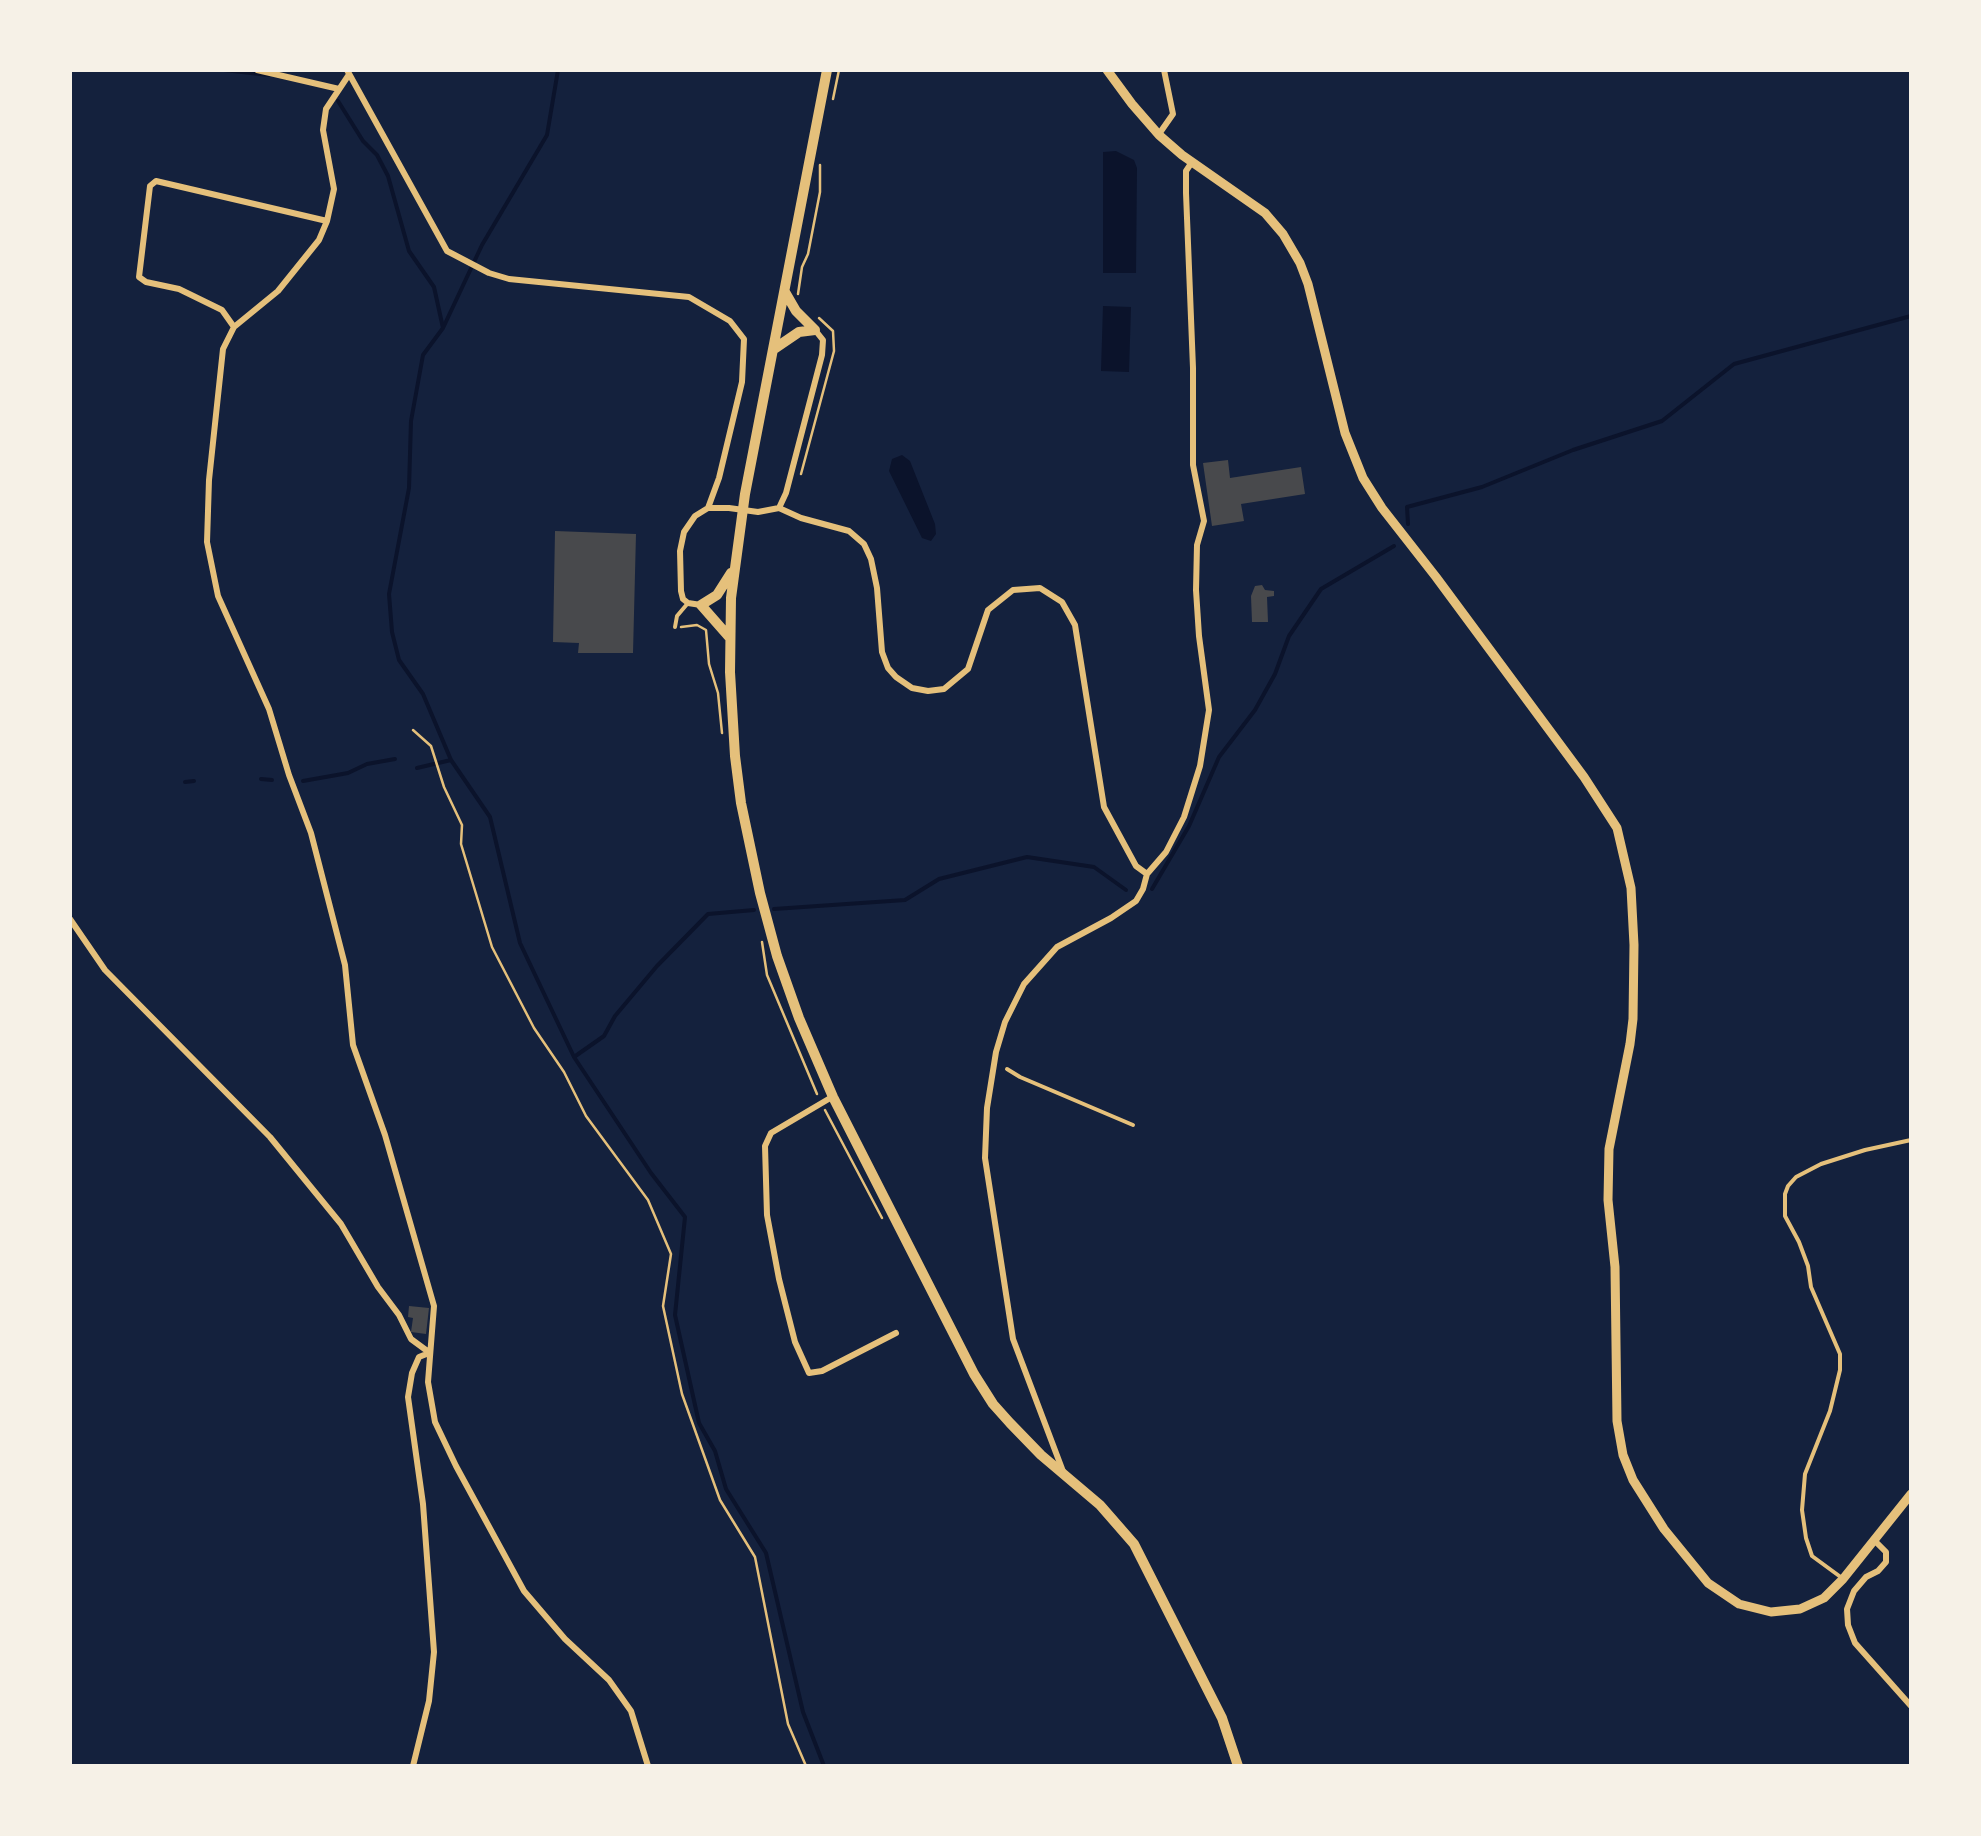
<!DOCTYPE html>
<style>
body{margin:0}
#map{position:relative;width:1981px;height:1836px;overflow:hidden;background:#14213d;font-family:Roboto,sans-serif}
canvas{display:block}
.frame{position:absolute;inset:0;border:72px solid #f6f1e7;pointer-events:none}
</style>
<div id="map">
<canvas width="1981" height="1836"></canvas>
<div class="frame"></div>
</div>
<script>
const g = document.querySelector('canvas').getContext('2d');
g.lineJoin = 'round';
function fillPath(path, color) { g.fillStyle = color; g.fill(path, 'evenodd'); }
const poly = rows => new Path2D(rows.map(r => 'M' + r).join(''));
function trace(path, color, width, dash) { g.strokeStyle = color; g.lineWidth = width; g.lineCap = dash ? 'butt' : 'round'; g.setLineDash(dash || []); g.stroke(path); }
fillPath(poly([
 [1116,151,1134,160,1137,168,1136,273,1103,273,1103,152],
 [1103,306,1131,307,1129,372,1101,371],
 [902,455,910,461,935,524,936,534,931,541,922,538,889,471,892,459]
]), '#0b132b');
trace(poly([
 [224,70,269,75],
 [558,70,547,135,482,245,443,328,423,355,411,421,409,488,389,594,392,632,399,660,423,694,451,760,490,817,520,943,574,1057,651,1173,685,1217,675,1315,699,1423,715,1451,726,1489,766,1553,803,1712,824,1766],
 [338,101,363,141,377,155,388,176,409,251,434,287,443,328],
 [1408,524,1407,507,1482,487,1573,450,1662,421,1734,364,1911,316],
 [417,768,451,760],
 [261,779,272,780],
 [303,781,348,773,367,764,395,759],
 [185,782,194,781],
 [1152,889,1189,826,1219,757,1255,710,1275,674,1289,636,1321,589,1394,546],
 [774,909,905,900,939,879,1027,857,1094,867,1126,890],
 [574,1057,604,1036,615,1016,657,966,708,914,754,910]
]), '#0b132b', 4);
fillPath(poly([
 [1228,460,1230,478,1301,467,1305,494,1241,504,1244,521,1212,526,1203,463],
 [555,531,636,534,633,653,578,653,579,643,553,642],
 [1262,585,1265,590,1274,591,1274,596,1267,597,1268,622,1252,622,1251,596,1255,586],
 [409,1306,429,1308,426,1334,411,1332,413,1318,408,1317]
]), '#48494c');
trace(poly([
 [833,99,839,70],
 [798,294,802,267,808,254,820,192,820,165],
 [801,474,834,351,833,331,819,318],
 [681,627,697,625,706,630,709,664,718,693,722,733],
 [413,730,431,746,444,787,462,825,461,844,492,947,534,1028,564,1072,586,1116,648,1200,671,1254,663,1306,682,1394,720,1500,755,1557,788,1724,806,1766],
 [762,942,767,975,817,1094],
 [825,1110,882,1218]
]), '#e5c07b', 2.5);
trace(poly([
 [675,627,677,616,688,603],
 [1007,1069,1020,1077,1133,1125],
 [1842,1578,1812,1556,1806,1538,1802,1510,1805,1474,1830,1411,1840,1370,1840,1354,1811,1287,1808,1266,1799,1242,1785,1216,1785,1194,1788,1186,1796,1177,1821,1164,1865,1150,1911,1140]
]), '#e5c07b', 4);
trace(poly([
 [257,70,339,89],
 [347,70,447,251,489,273,509,279,689,297,730,321,744,339,742,382,719,478,708,508],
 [348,76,326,109,323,130,334,189,327,221,319,240,278,291,234,327,223,349,209,480,207,542,218,596,269,709,289,775,311,833,345,965,353,1045,385,1135,434,1306,428,1382,435,1422,456,1466,524,1591,565,1639,609,1680,631,1711,648,1766],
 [1159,134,1173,114,1164,70],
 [234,327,222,310,179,289,146,282,139,277,150,186,156,181,327,221],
 [779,508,801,518,849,531,864,544,871,559,877,588,882,652,888,668,896,677,912,688,928,691,944,689,968,669,988,610,1013,590,1040,588,1062,602,1075,625,1104,807,1136,866,1147,874,1166,852,1184,817,1200,766,1209,710,1199,636,1196,590,1197,545,1204,521,1193,465,1193,368,1186,193,1186,171,1192,162],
 [701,605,688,603,683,599,681,591,680,551,684,532,695,516,708,508,729,508,758,512,779,508,786,493,822,355,823,340,815,330],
 [70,919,105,970,270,1137,341,1224,378,1287,399,1315,411,1339,430,1353],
 [832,1097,771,1133,765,1146,767,1215,779,1279,795,1342,809,1373,822,1371,896,1333],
 [1064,1474,1013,1339,985,1158,987,1108,996,1052,1005,1022,1024,984,1057,947,1111,918,1136,901,1143,889,1147,874],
 [1874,1540,1886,1552,1886,1562,1878,1571,1866,1577,1854,1591,1847,1609,1848,1625,1855,1643,1911,1706],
 [413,1766,429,1701,434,1652,423,1504,408,1397,412,1373,419,1357,429,1353]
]), '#e5c07b', 6);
trace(poly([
 [1107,70,1132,104,1159,135,1182,155,1265,213,1283,234,1300,263,1308,284,1345,433,1363,478,1382,508,1436,577,1584,777,1617,828,1631,888,1634,945,1633,1019,1630,1044,1609,1149,1608,1200,1615,1267,1617,1421,1623,1455,1633,1480,1664,1529,1708,1583,1739,1604,1771,1612,1800,1609,1824,1598,1843,1579,1911,1494]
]), '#e5c07b', 9);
trace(poly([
 [827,70,745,494,731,598,730,672,735,756,741,803,760,893,777,956,799,1018,833,1097,974,1374,993,1404,1010,1423,1041,1455,1100,1505,1134,1544,1222,1718,1238,1766],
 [785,292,796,311,815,330],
 [774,349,799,332,815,330],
 [730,638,701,605,717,595,731,573]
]), '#e5c07b', 10);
</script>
